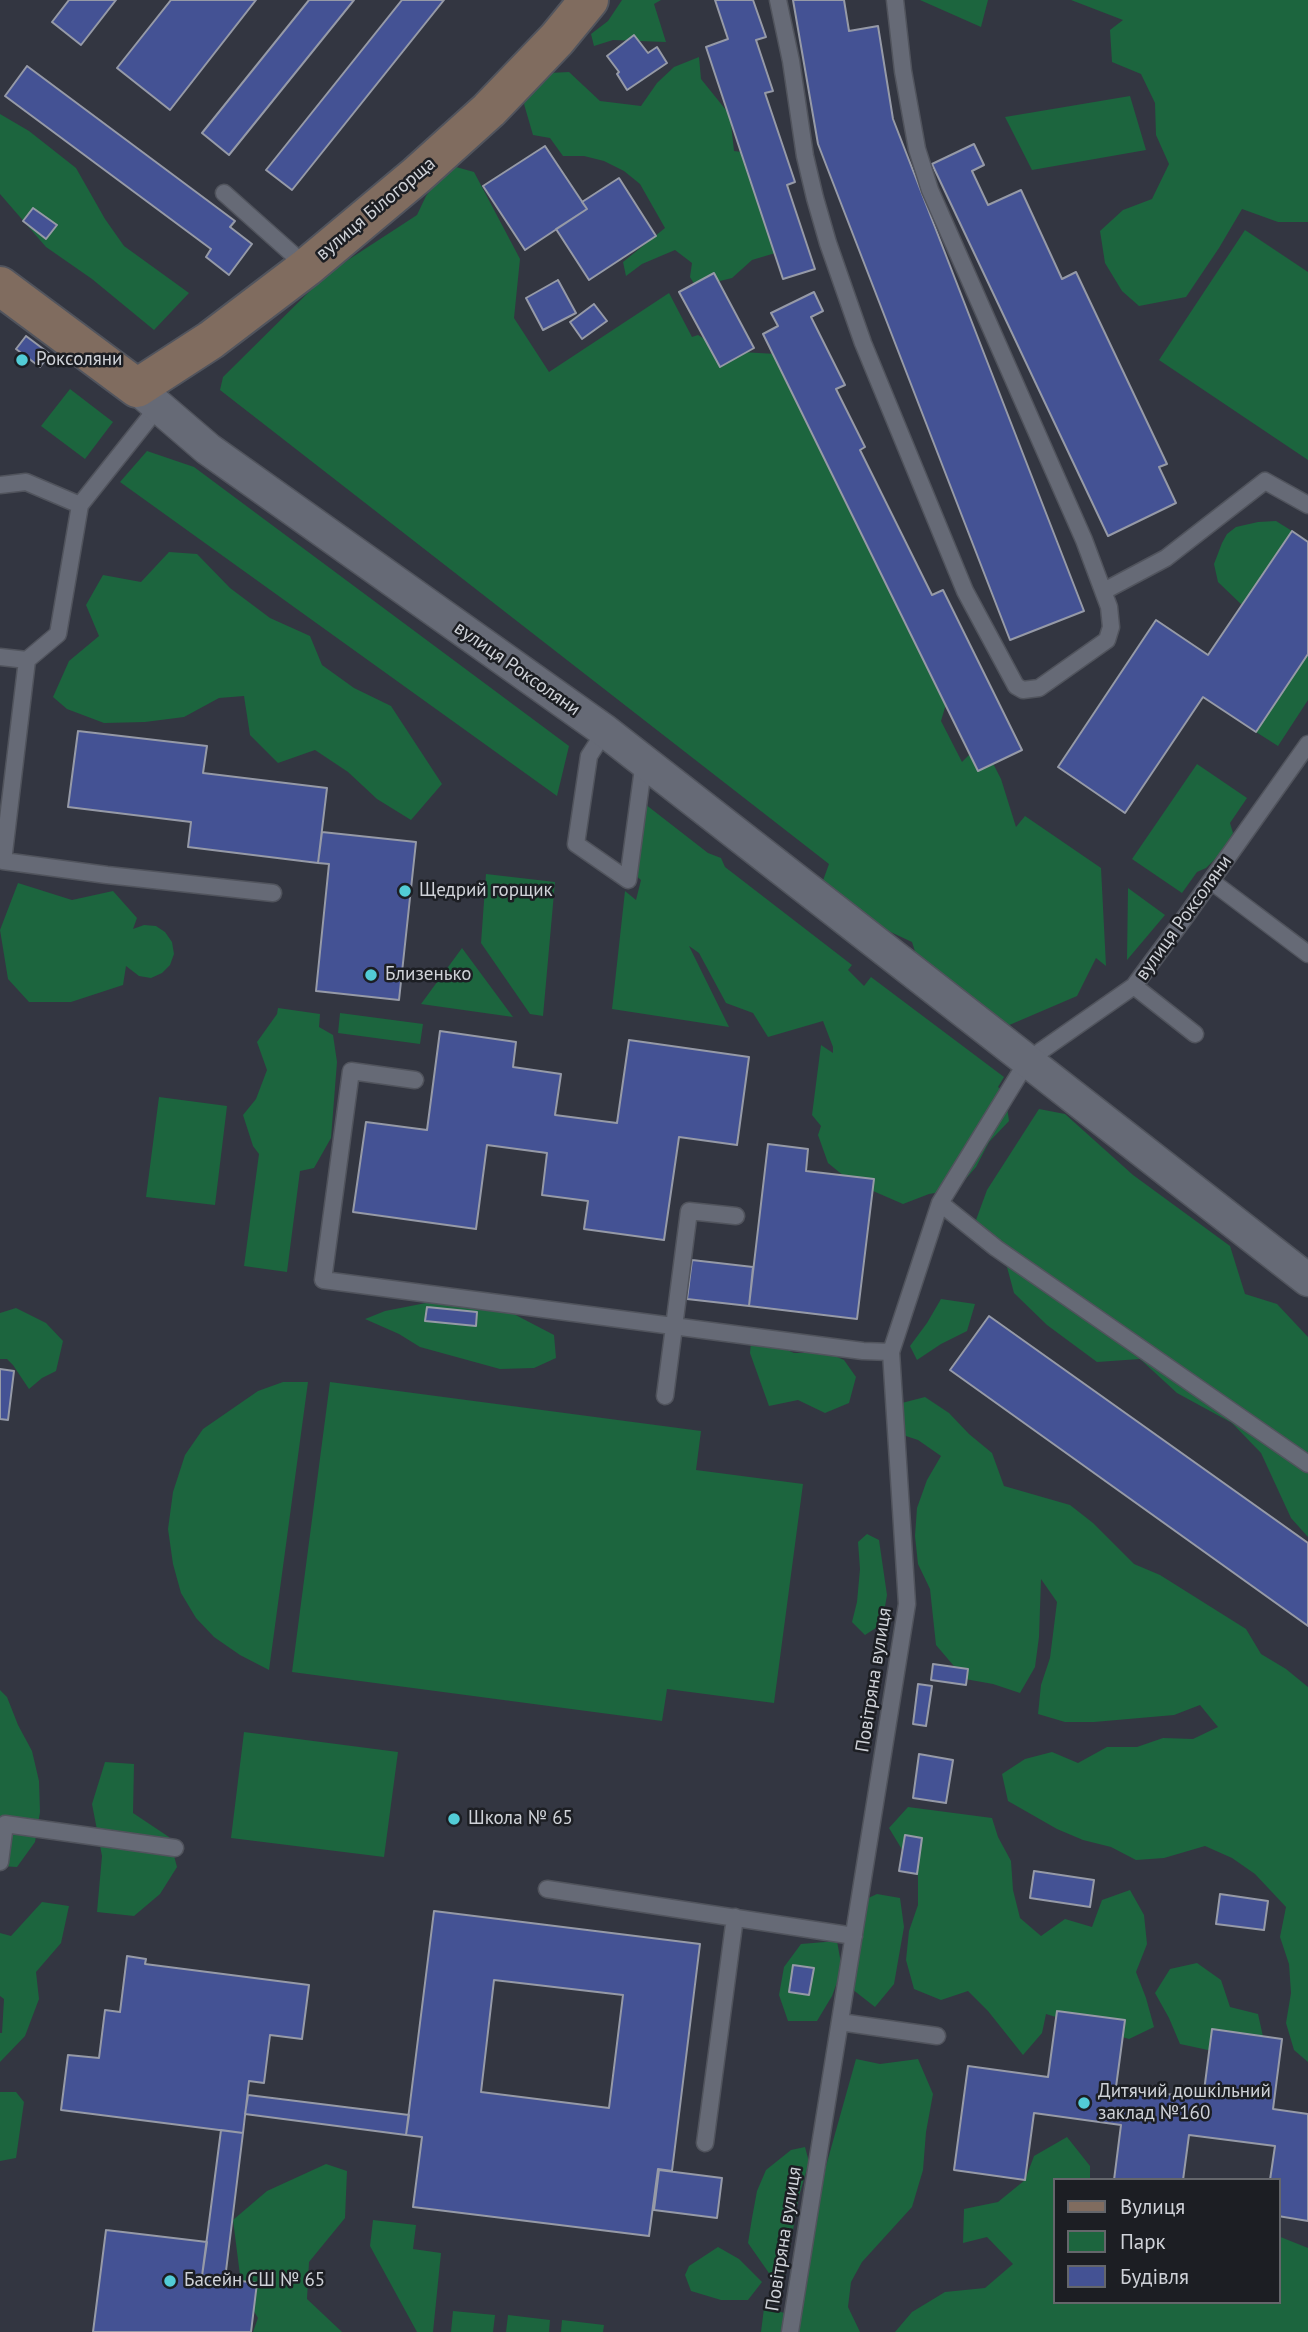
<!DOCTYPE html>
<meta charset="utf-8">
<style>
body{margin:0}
#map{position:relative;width:1308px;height:2332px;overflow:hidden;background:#333641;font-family:"PT Sans",sans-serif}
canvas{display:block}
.legend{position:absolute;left:1053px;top:2178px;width:228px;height:126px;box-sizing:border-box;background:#1c1e23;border:2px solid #64666b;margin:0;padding:9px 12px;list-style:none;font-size:21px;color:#cfd2d8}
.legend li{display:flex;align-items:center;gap:14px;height:35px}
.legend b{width:35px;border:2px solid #64666b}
</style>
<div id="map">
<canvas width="1308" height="2332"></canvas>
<ul class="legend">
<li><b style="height:9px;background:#806c5f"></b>Вулиця</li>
<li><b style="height:19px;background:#1c653e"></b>Парк</li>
<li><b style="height:19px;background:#445294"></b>Будівля</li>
</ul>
</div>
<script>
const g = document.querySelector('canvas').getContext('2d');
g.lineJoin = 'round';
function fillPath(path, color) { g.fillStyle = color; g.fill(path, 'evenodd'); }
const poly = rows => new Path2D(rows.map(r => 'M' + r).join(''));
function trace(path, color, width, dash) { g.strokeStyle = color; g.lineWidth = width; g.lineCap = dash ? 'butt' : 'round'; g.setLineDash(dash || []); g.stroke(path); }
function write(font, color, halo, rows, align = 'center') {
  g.font = font + ' "PT Sans",sans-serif'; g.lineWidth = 5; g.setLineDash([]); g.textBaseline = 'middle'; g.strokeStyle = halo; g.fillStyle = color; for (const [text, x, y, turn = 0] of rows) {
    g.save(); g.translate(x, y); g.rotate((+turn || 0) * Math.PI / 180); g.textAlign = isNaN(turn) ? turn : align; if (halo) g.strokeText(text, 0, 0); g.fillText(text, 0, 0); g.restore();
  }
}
fillPath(poly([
 [622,0,661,0,654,4,666,42,613,40,594,46,591,34,608,21],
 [920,0,988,0,981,27],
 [1071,0,1308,0,1308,222,1278,222,1242,209,1219,248,1186,297,1139,306,1122,291,1105,263,1100,231,1123,210,1152,199,1169,164,1156,135,1155,103,1141,74,1112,62,1110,30,1123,20],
 [699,57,701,79,730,115,734,151,765,155,792,248,752,260,732,278,696,287,690,277,692,263,675,250,642,264,626,276,623,262,665,228,640,184,624,171,604,161,584,156,563,156,550,138,533,135,524,104,532,85,549,73,569,72,600,101,641,106,657,83,674,67],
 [1130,96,1146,150,1032,170,1005,117],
 [0,114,29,131,76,168,105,219,124,246,189,293,154,330,92,279,46,247,0,194],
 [449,165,474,172,520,259,514,318,549,372,669,293,692,337,698,335,725,351,776,354,951,687,941,721,962,762,982,742,1001,779,1016,827,1025,816,1101,868,1106,966,1096,958,1077,996,1000,1029,928,992,912,942,852,914,821,886,829,864,220,390,223,377,328,273,417,215,426,196],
 [1245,230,1308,272,1308,460,1159,360],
 [70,389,113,422,85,459,41,426],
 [147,451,194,467,569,746,557,796,120,482],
 [1276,521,1292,531,1242,605,1218,582,1214,564,1222,543,1227,534,1236,527,1258,522],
 [169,552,197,554,230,588,270,618,310,636,322,665,354,688,391,706,442,784,411,820,377,799,348,772,315,750,278,763,250,735,244,696,219,698,184,717,145,722,104,723,67,709,53,697,69,661,99,636,86,605,103,575,141,582],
 [1308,654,1308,700,1278,746,1256,732],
 [1197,764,1247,798,1230,823,1233,833,1221,853,1206,868,1197,872,1182,893,1132,859],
 [645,804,708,853,721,858,725,867,852,965,848,970,864,986,871,977,1004,1077,998,1087,1005,1093,1009,1121,989,1142,976,1167,957,1189,929,1194,903,1204,850,1181,828,1163,818,1135,821,1126,812,1115,821,1045,833,1053,833,1047,823,1021,768,1037,753,1013,726,1003,699,953,689,946,729,1027,612,1009,625,891,636,900,641,880,634,874],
 [486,874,555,882,543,1016,530,1014,481,943],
 [18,883,72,900,113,891,137,918,133,929,144,925,156,926,165,932,172,942,174,954,170,965,162,973,151,978,139,976,126,966,123,985,71,1002,29,1002,8,979,0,930],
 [1128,888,1165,915,1127,960],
 [462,948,513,1017,421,1004],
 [278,1008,320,1014,319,1027,333,1035,337,1062,331,1138,314,1168,300,1171,287,1272,244,1266,259,1154,253,1146,243,1115,256,1099,267,1070,257,1042,277,1014],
 [340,1013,423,1024,420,1044,338,1033],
 [159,1097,227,1106,215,1205,146,1197],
 [1039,1109,1065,1114,1133,1175,1230,1246,1245,1294,1277,1304,1308,1337,1308,1537,1291,1518,1261,1453,1232,1423,1177,1393,1140,1359,1097,1362,1047,1325,1014,1293,1004,1256,976,1220,987,1190],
 [941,1299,975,1304,967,1331,941,1344,917,1360,910,1346,927,1323],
 [431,1302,508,1311,554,1335,556,1358,534,1368,500,1369,420,1347,399,1334,365,1319,385,1311],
 [16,1308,46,1323,63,1341,56,1371,42,1378,29,1389,13,1365,7,1359,0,1359,0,1313],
 [751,1342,773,1344,794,1353,828,1353,844,1360,856,1377,849,1403,825,1413,798,1400,769,1406,750,1353],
 [283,1382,308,1382,269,1670,240,1655,214,1637,196,1618,181,1593,173,1564,168,1529,173,1492,185,1455,203,1429,258,1391],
 [330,1382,701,1431,696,1470,803,1484,774,1703,667,1689,662,1721,292,1672],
 [925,1397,949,1413,969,1434,992,1453,1004,1486,1070,1505,1093,1523,1134,1564,1160,1575,1246,1629,1261,1654,1286,1669,1308,1687,1308,2062,1294,2050,1286,2023,1291,1993,1289,1964,1280,1937,1286,1907,1255,1874,1232,1858,1205,1846,1164,1858,1136,1860,1111,1847,1083,1840,1057,1829,1008,1801,1002,1774,1025,1759,1052,1752,1078,1763,1107,1747,1137,1747,1163,1738,1193,1739,1218,1727,1200,1705,1174,1715,1094,1722,1065,1722,1038,1714,1041,1685,1050,1658,1057,1602,1041,1579,1039,1637,1035,1667,1020,1693,993,1684,965,1679,936,1645,930,1589,918,1564,915,1536,917,1508,927,1480,941,1456,918,1440,891,1431,898,1404],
 [867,1534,879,1540,887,1595,882,1624,865,1635,852,1622,857,1602,860,1569,858,1542],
 [0,1690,7,1697,18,1725,32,1751,39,1781,40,1812,35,1842,17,1867,0,1866],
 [244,1732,398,1752,384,1857,231,1838],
 [105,1762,134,1764,133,1813,169,1837,177,1867,160,1894,134,1916,97,1912,102,1856,92,1804],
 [908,1807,992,1818,998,1837,1011,1861,1013,1890,1020,1918,1041,1936,1065,1919,1092,1927,1102,1900,1130,1890,1144,1915,1147,1944,1136,1972,1146,1998,1154,2027,1129,2039,1046,2014,1042,2033,1023,2055,988,2011,968,1991,941,2000,914,1989,906,1960,909,1931,918,1905,918,1876,889,1828],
 [877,1894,900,1898,904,1927,894,1984,875,2007,852,1989,844,1934,851,1906],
 [42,1902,69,1906,61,1943,36,1972,39,1999,25,2036,0,2062,0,2033,2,2033,4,1999,0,1996,0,1933,11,1936],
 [837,1941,842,1969,832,1996,817,2021,788,2021,779,1995,784,1967,801,1944],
 [1197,1963,1221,1980,1230,2007,1258,2014,1264,2041,1208,2050,1180,2044,1169,2018,1155,1993,1170,1969],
 [856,2059,880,2064,918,2059,933,2094,926,2132,923,2170,912,2207,862,2262,851,2282,848,2307,860,2332,797,2332,826,2166],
 [0,2092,16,2092,24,2102,16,2158,0,2161],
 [1067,2137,1090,2166,1090,2180,1054,2180,1054,2302,1278,2302,1278,2236,1308,2248,1308,2332,895,2332,912,2312,945,2292,985,2288,1013,2264,987,2237,963,2243,964,2209,998,2202,1025,2180,1034,2156],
 [805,2147,809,2162,799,2196,785,2275,778,2286,748,2243,752,2218,757,2191,766,2170,791,2150],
 [326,2164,347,2171,345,2218,309,2262,307,2299,342,2332,253,2332,258,2318,242,2291,233,2220,267,2191],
 [373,2220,416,2225,413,2249,441,2253,433,2332,417,2332,370,2246],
 [718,2247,739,2259,762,2282,748,2300,721,2300,691,2291,685,2275,689,2266],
 [764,2308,789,2314,784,2332,761,2332],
 [453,2311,495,2315,493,2332,451,2332],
 [508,2315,550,2320,549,2332,506,2332],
 [562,2320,604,2325,603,2332,561,2332]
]), '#1c653e');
const building = poly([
 [69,0,116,0,81,45,52,22,69,0],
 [171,0,256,0,170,110,117,68,171,0],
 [309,0,354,0,229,155,202,133,309,0],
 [402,0,444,0,292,190,266,170,402,0],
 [715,0,753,0,766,37,756,40,773,91,765,93,795,182,787,185,815,269,783,279,706,47,728,39,715,0],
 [793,0,844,0,849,31,878,26,893,119,1084,611,1010,640,818,144,793,0],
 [634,35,648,53,657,47,667,63,627,90,617,74,619,72,607,56,634,35],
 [27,66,235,221,230,227,252,244,229,275,206,257,211,249,5,96,27,66],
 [974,144,984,165,972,171,988,205,1021,190,1062,279,1076,272,1167,464,1159,467,1176,503,1108,536,932,164,974,144],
 [545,146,587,209,525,250,483,186,545,146],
 [619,178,656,236,589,280,556,229,587,209,582,202,619,178],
 [33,208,57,225,46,239,23,221,33,208],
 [714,273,754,348,720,367,679,292,714,273],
 [558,280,576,313,543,330,526,298,558,280],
 [814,292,823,311,811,317,845,385,836,389,865,447,860,450,932,595,943,590,1022,750,978,771,763,334,778,326,771,313,814,292],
 [594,304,607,321,582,339,570,322,594,304],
 [26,336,50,354,40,367,16,349,26,336],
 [1292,531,1308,542,1308,654,1256,732,1203,697,1125,813,1058,767,1156,620,1208,655,1292,531],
 [78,731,207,746,203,773,327,788,318,863,188,847,191,822,68,807,78,731],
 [322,832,416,842,399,1000,316,991,329,864,318,863,322,832],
 [440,1031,516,1042,513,1067,561,1074,555,1115,617,1123,629,1040,749,1057,737,1145,679,1137,664,1240,584,1229,588,1201,542,1195,547,1153,487,1145,476,1229,353,1212,366,1122,427,1130,440,1031],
 [768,1144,808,1149,806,1171,874,1179,857,1319,749,1306,768,1144],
 [692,1260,753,1267,749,1306,687,1299,692,1260],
 [427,1307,477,1312,476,1326,425,1321,427,1307],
 [989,1316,1308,1543,1308,1626,950,1370,989,1316],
 [0,1369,14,1371,8,1420,0,1419,0,1369],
 [933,1664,968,1669,966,1685,931,1680,933,1664],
 [918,1684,932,1686,926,1726,913,1724,918,1684],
 [919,1754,953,1760,946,1803,913,1798,919,1754],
 [905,1835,922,1838,917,1874,899,1871,905,1835],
 [1034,1871,1094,1880,1090,1907,1030,1898,1034,1871],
 [1220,1894,1268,1901,1264,1930,1216,1924,1220,1894],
 [434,1911,700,1944,672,2171,658,2169,649,2236,413,2207,422,2137,406,2135,434,1911],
 [494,1980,623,1995,609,2108,481,2092,494,1980],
 [127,1956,146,1959,145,1964,309,1985,302,2039,270,2035,264,2083,249,2081,243,2133,61,2110,68,2055,99,2058,105,2010,120,2012,127,1956],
 [793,1965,814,1968,809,1995,789,1992,793,1965],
 [1057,2011,1125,2020,1116,2087,1203,2099,1212,2029,1282,2039,1273,2109,1308,2114,1308,2221,1278,2216,1278,2180,1270,2180,1275,2146,1189,2135,1183,2180,1114,2180,1121,2125,1034,2113,1025,2180,954,2170,968,2066,1048,2077,1057,2011],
 [248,2095,409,2115,406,2135,245,2114,248,2095],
 [221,2130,243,2133,225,2279,202,2276,221,2130],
 [659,2170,722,2178,717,2218,654,2210,659,2170],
 [106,2230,207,2242,202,2276,257,2283,251,2332,93,2332,106,2230]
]);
fillPath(building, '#445294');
trace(building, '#969aa7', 2);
const lane = poly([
 [778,0,791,61,805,156,815,198,828,243,863,343,965,591,1016,686,1023,690,1039,688,1107,640,1111,627,1109,607,1084,540,930,190,917,149,903,71,895,0],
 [224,193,307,267],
 [0,485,26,482,80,505,158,407],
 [1104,591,1166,558,1265,481,1308,505],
 [0,657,27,660,58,634,80,505],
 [27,660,3,861,107,875,273,893],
 [605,731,589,756,576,844,628,880,644,761],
 [1211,881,1308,954],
 [1134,986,1195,1034],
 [415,1080,351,1071,323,1280,863,1351,891,1352],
 [940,1203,996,1248,1308,1464],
 [665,1396,689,1211,736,1216],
 [0,1862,5,1824,175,1848],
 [547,1889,854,1936],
 [840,2022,937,2036],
 [705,2143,735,1917],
 [790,2332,907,1604,891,1352,940,1203,1028,1060,1134,986,1186,916,1308,744]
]);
const street = poly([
 [137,388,208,449,605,731,1308,1280]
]);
const secondary = poly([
 [0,286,137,388,211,340,307,267,417,175,489,110,557,39,589,0]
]);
trace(lane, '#51545d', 19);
trace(street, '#51545d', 35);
trace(secondary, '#51545d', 42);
trace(lane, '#666a76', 16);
trace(street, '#666a76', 32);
trace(secondary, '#806c5f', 38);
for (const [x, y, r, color] of [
 [22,360,7,"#52ccd6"],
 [405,891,7,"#52ccd6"],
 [371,975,7,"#52ccd6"],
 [454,1819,7,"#52ccd6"],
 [1084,2103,7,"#52ccd6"],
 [170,2281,7,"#52ccd6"]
]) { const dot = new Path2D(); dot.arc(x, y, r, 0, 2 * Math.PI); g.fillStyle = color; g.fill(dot); trace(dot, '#1c1e23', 2.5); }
write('19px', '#cfd2d8', '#1c1e23', [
 ["вулиця Білогорща",376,209,-40],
 ["вулиця Роксоляни",517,669,35],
 ["вулиця Роксоляни",1184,918,-54],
 ["Повітряна вулиця",874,1680,-81],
 ["Повітряна вулиця",784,2239,-81]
]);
write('19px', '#cfd2d8', '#1c1e23', [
 ["Роксоляни",36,360],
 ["Щедрий горщик",419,891],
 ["Близенько",385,975],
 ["Школа № 65",468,1819],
 ["Дитячий дошкільний",1098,2092],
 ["заклад №160",1098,2114],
 ["Басейн СШ № 65",184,2281]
], 'left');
</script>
